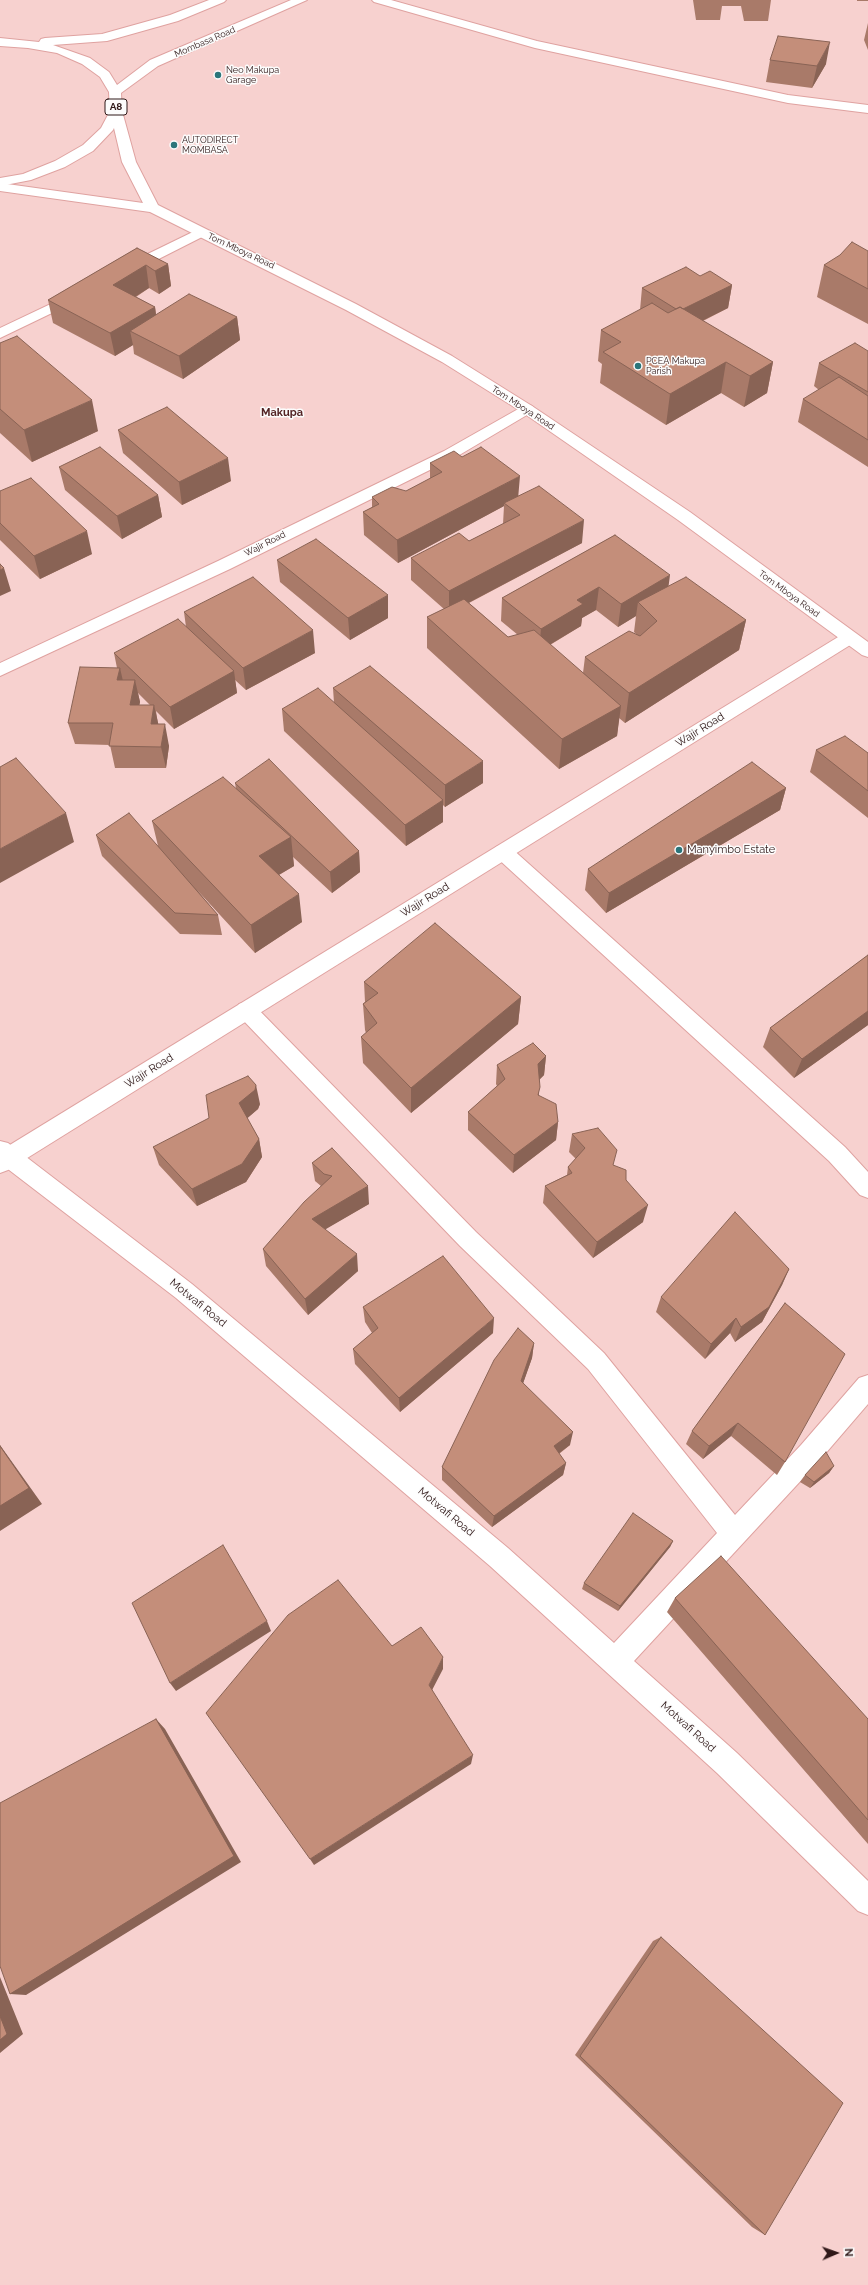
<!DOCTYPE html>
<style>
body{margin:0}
#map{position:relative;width:868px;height:2285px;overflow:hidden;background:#f7d1cf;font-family:Raleway,sans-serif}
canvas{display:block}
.north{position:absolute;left:816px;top:2233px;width:40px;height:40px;-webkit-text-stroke:3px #fcfcfc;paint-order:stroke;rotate:88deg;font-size:11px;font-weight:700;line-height:16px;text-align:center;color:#2f1818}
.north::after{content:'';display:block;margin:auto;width:14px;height:18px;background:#2f1818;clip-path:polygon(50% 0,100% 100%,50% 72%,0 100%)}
</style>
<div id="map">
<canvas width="868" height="2285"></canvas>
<div class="north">N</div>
</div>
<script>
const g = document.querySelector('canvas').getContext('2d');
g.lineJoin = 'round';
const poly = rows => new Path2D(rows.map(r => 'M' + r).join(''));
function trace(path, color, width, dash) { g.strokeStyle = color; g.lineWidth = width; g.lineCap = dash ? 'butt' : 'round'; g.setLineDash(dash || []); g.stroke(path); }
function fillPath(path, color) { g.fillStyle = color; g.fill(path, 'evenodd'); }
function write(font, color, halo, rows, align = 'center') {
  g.font = font + ' Raleway,sans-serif'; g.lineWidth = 3; g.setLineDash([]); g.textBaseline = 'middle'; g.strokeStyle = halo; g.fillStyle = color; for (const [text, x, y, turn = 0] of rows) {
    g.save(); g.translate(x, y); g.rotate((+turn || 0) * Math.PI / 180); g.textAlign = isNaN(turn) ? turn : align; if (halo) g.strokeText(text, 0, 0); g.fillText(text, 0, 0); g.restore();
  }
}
const minor = poly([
 [372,0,391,0,537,41,788,95,868,105,868,113,788,103,535,48,374,2,372,0],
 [201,228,208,232,206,235,131,273,121,273,119,270,121,267,201,228],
 [76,292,83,296,81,299,0,338,0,328,76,292],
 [527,404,532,406,535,409,532,412,456,457,230,569,0,676,0,663,218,561,444,451,527,404],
 [503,845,510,847,845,1147,868,1172,868,1198,860,1195,829,1161,496,857,493,852,496,847,503,845],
 [246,1002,253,1004,476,1232,604,1353,735,1515,801,1445,859,1378,868,1375,868,1404,819,1461,634,1661,737,1753,868,1881,868,1915,858,1911,717,1773,490,1566,176,1298,0,1163,0,1141,8,1143,192,1284,508,1548,614,1643,717,1533,588,1369,460,1246,239,1016,236,1010,239,1004,246,1002]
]);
const tertiary = poly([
 [849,632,855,634,858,638,855,642,8,1170,0,1173,0,1151,843,634,849,632]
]);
const secondary = poly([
 [116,107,122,111,136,162,158,205,356,304,452,356,532,406,690,512,868,642,868,657,862,655,678,520,522,412,442,362,346,310,150,212,0,191,0,183,143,203,122,162,110,111,116,107]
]);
const trunk = poly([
 [209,0,226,0,224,2,178,21,107,41,53,45,90,58,109,72,117,85,150,60,291,0,307,0,158,66,121,93,122,111,113,130,93,151,65,167,31,180,0,186,0,178,23,174,55,161,83,145,101,128,110,111,109,92,100,77,82,64,57,53,28,48,0,46,0,38,39,42,41,39,45,38,102,34,170,15,209,0]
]);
trace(minor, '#dfa2a0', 2);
trace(tertiary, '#dfa2a0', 2);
trace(secondary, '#dfa2a0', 2);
trace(trunk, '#dfa2a0', 2);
fillPath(minor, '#fff');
fillPath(tertiary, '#fff');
fillPath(secondary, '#fff');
fillPath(trunk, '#fff');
fillPath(poly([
 [693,0,771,0,768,21,744,21,741,6,722,6,720,20,696,20],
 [857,0,868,0,868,1,857,1],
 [868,23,868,50,864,40],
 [770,60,826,64,812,88,766,82],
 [137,248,168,264,171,286,159,294,149,288,136,297,155,307,156,315,237,317,240,340,183,379,134,354,133,345,115,356,53,323,48,300],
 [868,251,868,324,817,297,824,265],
 [700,276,732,285,728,308,703,321,773,362,767,393,744,407,721,393,666,425,600,383,602,364,598,361,601,330,640,310,642,288],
 [0,343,98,431,32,462,0,433],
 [868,351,868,467,798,422,803,399,819,390,814,386,819,363],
 [118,430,231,481,182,505,123,453],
 [462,457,519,496,582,543,469,603,508,637,518,635,501,621,502,598,615,535,668,586,746,620,739,650,625,723,619,718,617,736,559,769,427,648,427,617,444,609,411,580,411,558,469,541,503,524,504,506,398,563,364,535,363,512,372,507,372,497,406,491,430,479,430,463],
 [596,610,618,627,636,616,634,632,636,634,585,657,583,673,550,645,581,626,582,618],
 [59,467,158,495,162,517,122,539,65,490],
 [0,491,92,554,40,579,0,540],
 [277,560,388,618,350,640,280,582],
 [184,612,315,653,246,690,235,680,237,693,174,729,156,711,158,724,169,746,166,768,115,768,110,745,75,744,68,723,117,668,114,653,186,627],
 [138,693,150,705,139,705,140,702],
 [333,688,483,783,445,807,443,805,443,822,406,846,284,731,282,709,334,703],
 [816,750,868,753,868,818,810,772],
 [235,783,359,851,360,872,332,893,293,857,294,866,279,875,302,922,255,953,197,890,218,915,222,935,180,934,102,856,96,835,158,846,152,821,236,789],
 [786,788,780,810,606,913,585,890,588,869],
 [868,955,868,1025,794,1078,763,1047,770,1028],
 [364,982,521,997,518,1024,411,1113,363,1063,361,1037,366,1033,365,1030,363,1004,365,1002],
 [546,1056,544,1075,539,1080,539,1096,558,1122,556,1140,513,1173,468,1130,468,1112,497,1086,496,1084,497,1065],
 [260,1104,258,1109,247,1118,259,1139,262,1157,246,1182,197,1206,159,1165,153,1147],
 [572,1134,614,1166,626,1180,643,1222,593,1258,543,1203,545,1186,567,1175,568,1167,576,1159,569,1152],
 [332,1148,369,1204,325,1229,358,1271,308,1315,266,1266,263,1249,321,1186,315,1181,312,1163],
 [789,1269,782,1285,762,1322,735,1342,730,1333,705,1359,656,1312,661,1297],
 [785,1303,785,1462,777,1475,731,1436,703,1459,686,1444,692,1431],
 [363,1307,493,1333,400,1412,355,1364,353,1349,372,1333,365,1322],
 [534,1343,532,1358,523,1383,570,1445,559,1454,566,1463,563,1475,492,1527,442,1480,442,1467],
 [834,1466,829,1473,810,1488,800,1482,805,1475],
 [673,1541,670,1547,618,1611,582,1589,584,1583],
 [675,1598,868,1719,868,1844,667,1612],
 [661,1937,765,2235,752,2227,575,2055,653,1941]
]), '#a97a69');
fillPath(poly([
 [830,42,826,64,812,88,817,66],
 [168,264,171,286,159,294,155,271],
 [146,265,149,288,117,308,113,285],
 [732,285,728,308,675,334,679,311],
 [155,307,158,330,130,331,133,345,115,356,110,333],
 [237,317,240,340,183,379,179,356],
 [726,362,721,393,666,425,670,394],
 [773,362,767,393,744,407,750,376],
 [92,400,98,431,32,462,24,430],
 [228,458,231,481,182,505,179,482],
 [520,476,518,499,504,503,504,506,398,563,397,540],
 [158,495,162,517,122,539,117,516],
 [584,520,582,543,449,613,449,591],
 [87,531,92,554,40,579,34,556],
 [4,568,11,591,0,596,0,570],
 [670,575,667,598,638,602,636,616,618,627,621,604],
 [599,587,596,610,582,618,581,626,539,651,541,629,577,600],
 [388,595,388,618,350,640,348,618],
 [746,620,739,650,625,723,629,693],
 [313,630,315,653,246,690,243,668],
 [120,668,125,690,117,680],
 [234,671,237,693,174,729,170,707],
 [135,680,140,702,135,727,130,705],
 [154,705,159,727,151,724],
 [621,706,617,736,559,769,562,739],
 [165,724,169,746,166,768,161,747],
 [483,761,483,783,445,807,445,785],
 [786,788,780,810,606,913,609,893],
 [443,800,443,822,406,846,405,825],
 [66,813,74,842,0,883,0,849],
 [291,837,294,866,263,884,259,856],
 [359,851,360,872,332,893,330,872],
 [299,894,302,922,255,953,251,925],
 [521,997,518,1024,411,1113,411,1088],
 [868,1011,868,1025,794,1078,802,1059],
 [546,1056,544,1075,536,1083,538,1064],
 [256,1085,260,1104,258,1109,243,1122,239,1103],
 [558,1122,556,1140,513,1173,514,1155],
 [259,1139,262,1157,246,1182,197,1206,192,1189],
 [368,1186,369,1204,314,1236,312,1219],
 [648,1205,643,1222,593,1258,597,1242],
 [357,1254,358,1271,308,1315,305,1299],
 [789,1269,782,1285,762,1322,735,1342,741,1327],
 [494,1318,493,1333,400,1412,399,1398],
 [736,1318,730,1333,705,1359,711,1344],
 [534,1343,532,1358,519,1395,521,1381],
 [738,1423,731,1436,703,1459,709,1446],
 [573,1432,570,1445,551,1459,554,1446],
 [0,1445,42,1504,0,1531],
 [566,1463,563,1475,492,1527,494,1516],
 [834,1466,829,1473,810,1488,814,1482],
 [673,1541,670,1547,618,1611,620,1606],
 [267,1621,271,1631,176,1691,170,1683],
 [443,1657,443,1669,429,1696,429,1685],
 [156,1719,165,1729,241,1862,26,1995,10,1994],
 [473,1755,471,1764,314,1865,310,1859],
 [0,1977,23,2034,0,2053]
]), '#896355');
const building = poly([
 [778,36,830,42,817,66,770,60,778,36],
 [852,242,868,251,868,289,824,265,840,255,852,242],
 [137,248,168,264,155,271,146,265,113,285,155,307,110,333,48,300,137,248],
 [686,267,700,276,710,271,732,285,683,309,680,307,676,309,642,288,686,267],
 [189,294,237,317,179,356,130,331,189,294],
 [652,303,668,313,680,307,773,362,750,376,726,362,670,394,603,352,621,342,601,330,652,303],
 [17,336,92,400,24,430,0,409,0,343,17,336],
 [855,343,868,351,868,392,819,363,855,343],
 [839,377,868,396,868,440,803,399,839,377],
 [167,407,228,458,179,482,118,430,167,407],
 [100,447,158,495,117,516,59,467,100,447],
 [481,447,520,476,397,540,363,512,379,504,372,497,392,487,406,491,442,472,430,463,454,451,462,457,481,447],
 [31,478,87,531,34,556,0,523,0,491,31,478],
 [539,486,584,520,449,591,411,558,459,533,469,541,520,515,504,503,539,486],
 [615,535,670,575,621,604,599,587,577,600,583,604,541,629,502,598,615,535],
 [316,539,388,595,348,618,277,560,316,539],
 [0,564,4,568,0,570,0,564],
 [253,577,313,630,243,668,184,612,253,577],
 [686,577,746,620,629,693,585,657,629,631,640,636,657,621,638,602,686,577],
 [464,599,508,637,534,630,621,706,562,739,427,617,464,599],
 [178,619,234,671,170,707,114,653,178,619],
 [370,666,483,761,445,785,333,688,370,666],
 [80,667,120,668,117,680,135,680,130,705,154,705,151,724,165,724,161,747,109,746,113,723,68,723,80,667],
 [318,688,443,800,405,825,282,709,318,688],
 [845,736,868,753,868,791,816,750,845,736],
 [16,758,66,813,0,849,0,767,16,758],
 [269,759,359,851,330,872,235,783,269,759],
 [752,762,786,788,609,893,588,869,752,762],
 [223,777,291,837,259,856,299,894,251,925,152,821,223,777],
 [129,813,218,915,175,913,96,835,129,813],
 [435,923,521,997,411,1088,361,1037,377,1023,363,1004,378,993,364,982,435,923],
 [868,955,868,1011,802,1059,770,1028,868,955],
 [533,1043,546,1056,538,1064,540,1087,538,1095,556,1104,558,1122,514,1155,468,1112,505,1079,497,1065,533,1043],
 [248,1076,256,1085,255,1090,239,1103,259,1139,242,1164,192,1189,153,1147,209,1118,206,1095,248,1076],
 [598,1128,617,1150,613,1165,626,1170,626,1180,648,1205,597,1242,545,1186,572,1173,568,1167,585,1148,572,1134,598,1128],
 [332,1148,368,1186,312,1219,357,1254,305,1299,263,1249,304,1202,332,1176,324,1174,312,1163,332,1148],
 [735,1212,789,1269,769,1307,741,1327,736,1318,711,1344,661,1297,735,1212],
 [443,1256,494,1318,399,1398,353,1349,378,1328,363,1307,443,1256],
 [785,1303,845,1354,785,1462,738,1423,709,1446,692,1431,785,1303],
 [518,1328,534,1343,521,1381,573,1432,554,1446,566,1463,494,1516,442,1467,494,1360,518,1328],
 [0,1446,29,1488,0,1506,0,1446],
 [826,1452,834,1466,814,1482,805,1475,826,1452],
 [633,1513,673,1541,620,1606,584,1583,633,1513],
 [223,1545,267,1621,170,1683,132,1603,223,1545],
 [721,1556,868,1719,868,1820,675,1598,721,1556],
 [338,1580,392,1646,421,1627,443,1657,429,1685,473,1755,310,1859,206,1713,288,1615,338,1580],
 [156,1719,234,1856,10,1994,0,1966,0,1803,156,1719],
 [661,1937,843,2103,765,2235,580,2056,661,1937],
 [0,2016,7,2034,0,2040,0,2016]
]);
fillPath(building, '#c48e7a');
trace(building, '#896355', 1);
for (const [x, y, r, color] of [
 [218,75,4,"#2b757a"],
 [174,145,4,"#2b757a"],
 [638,366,4,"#2b757a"],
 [679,850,4,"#2b757a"]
]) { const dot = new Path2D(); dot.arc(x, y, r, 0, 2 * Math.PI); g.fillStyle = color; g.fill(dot); trace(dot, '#fcfcfc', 1.5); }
write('9px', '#2f1818', '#fcfcfc', [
 ["Mombasa Road",205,42,-23],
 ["Tom Mboya Road",241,251,25],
 ["Tom Mboya Road",523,408,33],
 ["Wajir Road",265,544,-27],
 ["Tom Mboya Road",789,594,36]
]);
write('9px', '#2f1818', '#fcfcfc', [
 ["Neo Makupa",226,70],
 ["Garage",226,80],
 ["AUTODIRECT",182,140],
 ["MOMBASA",182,150],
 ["PCEA Makupa",646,361],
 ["Parish",646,371]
], 'left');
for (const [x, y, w] of [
 [116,107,22]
]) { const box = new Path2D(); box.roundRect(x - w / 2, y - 8, w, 16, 3); g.fillStyle = '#fcfcfc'; g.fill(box); trace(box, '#2f1818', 1); }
write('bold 10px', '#2f1818', null, [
 ["A8",116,107]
]);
write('bold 11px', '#522223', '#fcfcfc', [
 ["Makupa",282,413]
]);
write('11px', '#2f1818', '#fcfcfc', [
 ["Wajir Road",700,730,-32],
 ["Wajir Road",425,900,-32],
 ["Wajir Road",149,1071,-32],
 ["Motwafi Road",198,1303,39],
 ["Motwafi Road",446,1512,40],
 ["Motwafi Road",688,1727,42]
]);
write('11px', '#2f1818', '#fcfcfc', [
 ["Manyimbo Estate",687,850]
], 'left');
</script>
